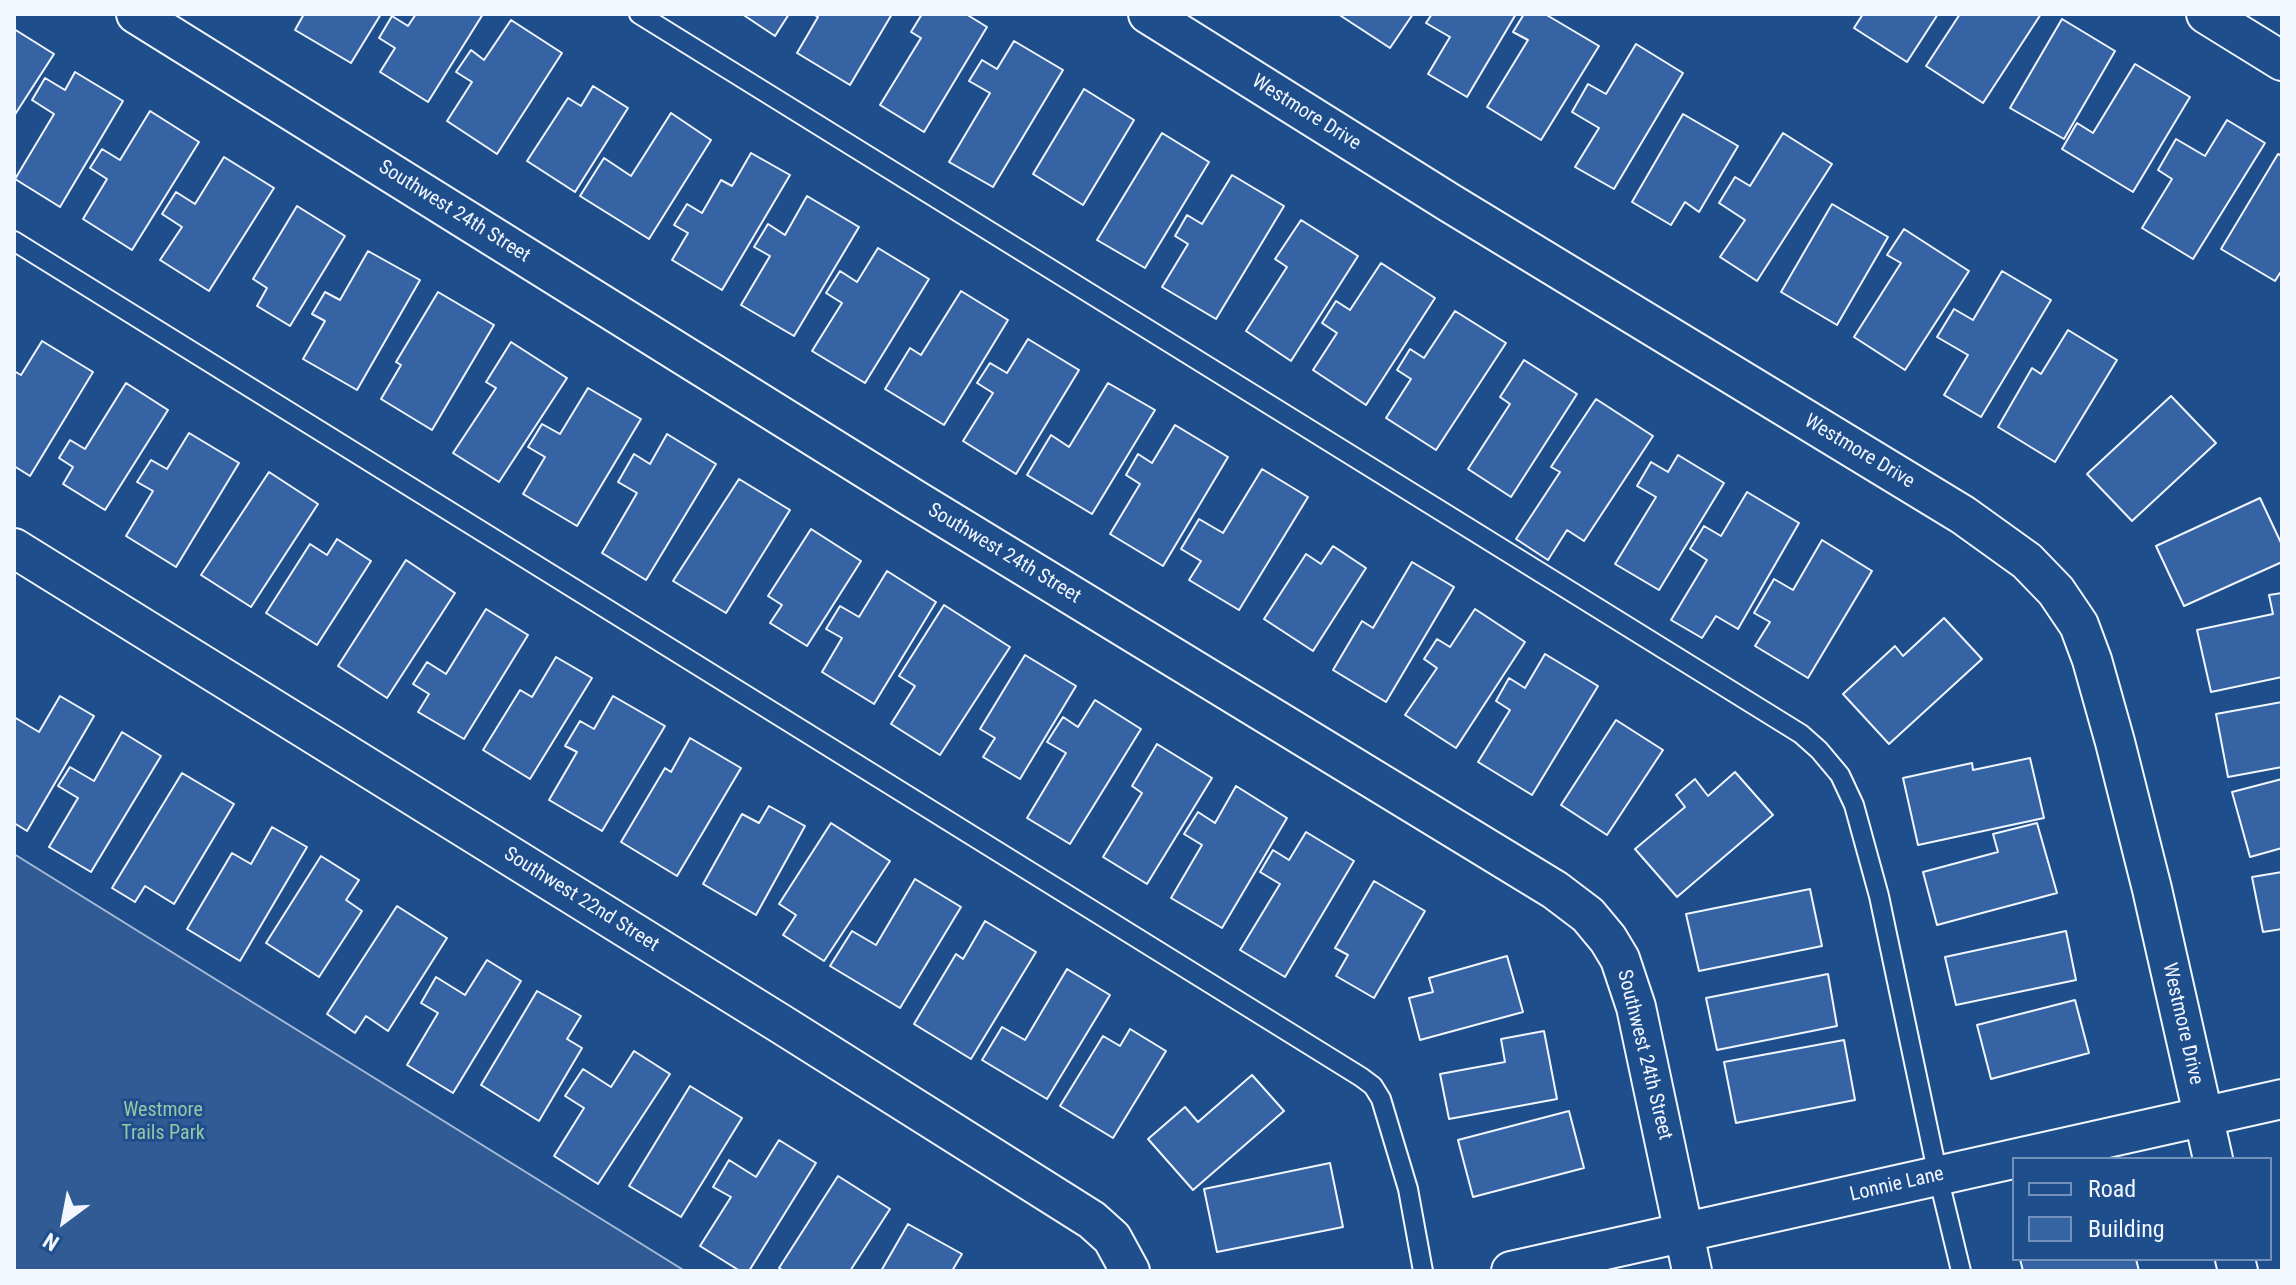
<!DOCTYPE html>
<style>
body{margin:0}
#map{position:relative;width:2296px;height:1285px;overflow:hidden;background:#1f4e8c;font-family:"Roboto Condensed",sans-serif}
canvas{display:block}
.frame{position:absolute;inset:0;border:16px solid #f2f6ff;pointer-events:none}
.legend{position:absolute;left:2012px;top:1157px;width:260px;height:104px;box-sizing:border-box;background:#1f4e8c;border:2px solid #7391ba;margin:0;padding:10px 14px;list-style:none;font-size:24px;color:#f2f6ff}
.legend li{display:flex;align-items:center;gap:16px;height:40px}
.legend b{width:40px;border:2px solid #7391ba}
.north{position:absolute;left:24px;top:1181px;width:80px;height:80px;-webkit-text-stroke:6px #1f4e8c;paint-order:stroke;rotate:212deg;font-size:22px;font-weight:700;line-height:32px;text-align:center;color:#f2f6ff}
.north::after{content:'';display:block;margin:auto;width:28px;height:36px;background:#f2f6ff;clip-path:polygon(50% 0,100% 100%,50% 72%,0 100%)}
</style>
<div id="map">
<canvas width="2296" height="1285"></canvas>
<div class="frame"></div>
<ul class="legend">
<li><b style="height:10px;background:#1f4e8c"></b>Road</li>
<li><b style="height:22px;background:#3563a3"></b>Building</li>
</ul>
<div class="north">N</div>
</div>
<script>
const g = document.querySelector('canvas').getContext('2d');
g.lineJoin = 'round';
function fillPath(path, color) { g.fillStyle = color; g.fill(path, 'evenodd'); }
const poly = rows => new Path2D(rows.map(r => 'M' + r).join(''));
function trace(path, color, width, dash) { g.strokeStyle = color; g.lineWidth = width; g.lineCap = dash ? 'butt' : 'round'; g.setLineDash(dash || []); g.stroke(path); }
function write(font, color, halo, rows, align = 'center') {
  g.font = font + ' "Roboto Condensed",sans-serif'; g.lineWidth = 6; g.setLineDash([]); g.textBaseline = 'middle'; g.strokeStyle = halo; g.fillStyle = color; for (const [text, x, y, turn = 0] of rows) {
    g.save(); g.translate(x, y); g.rotate((+turn || 0) * Math.PI / 180); g.textAlign = isNaN(turn) ? turn : align; if (halo) g.strokeText(text, 0, 0); g.fillText(text, 0, 0); g.restore();
  }
}
const built = poly([
 [14,854,685,1271,14,1271,14,854]
]);
fillPath(built, '#305b95');
trace(built, '#a8bbd7', 2);
const building = poly([
 [304,14,381,14,351,63,295,30,304,14],
 [416,14,483,14,428,102,380,72,395,48,379,38,392,16,408,26,416,14],
 [742,14,789,14,775,36,742,14],
 [813,14,892,14,850,85,797,53,818,17,813,14],
 [922,14,966,14,987,27,924,132,880,105,921,38,911,32,922,14],
 [1338,14,1413,14,1390,48,1338,14],
 [1432,14,1516,14,1467,97,1428,74,1450,37,1426,23,1432,14],
 [1524,14,1545,14,1599,46,1541,140,1487,107,1528,40,1513,32,1524,14],
 [1863,14,1938,14,1907,62,1854,28,1863,14],
 [1960,14,2041,14,1983,103,1926,66,1960,14],
 [2062,19,2115,51,2064,139,2010,108,2062,19],
 [511,20,562,53,497,154,447,121,472,82,456,72,471,50,484,60,511,20],
 [14,29,54,54,14,116,14,29],
 [1014,41,1063,70,993,187,949,162,990,93,969,81,982,60,997,69,1014,41],
 [1636,44,1683,73,1614,189,1575,167,1599,128,1572,112,1588,84,1606,94,1636,44],
 [2135,64,2190,97,2133,192,2062,149,2077,123,2093,133,2135,64],
 [75,72,123,101,60,207,15,179,54,114,32,100,45,78,65,90,75,72],
 [593,86,628,108,575,192,527,161,568,98,581,106,593,86],
 [1084,89,1134,120,1083,205,1033,174,1084,89],
 [150,111,199,142,132,250,83,219,107,179,90,168,102,149,120,160,150,111],
 [671,113,711,140,649,239,580,196,604,158,631,176,671,113],
 [1683,114,1738,146,1699,212,1685,202,1671,225,1632,202,1683,114],
 [2227,120,2265,143,2193,259,2142,228,2172,179,2158,170,2176,139,2205,156,2227,120],
 [1162,133,1209,162,1145,268,1097,240,1162,133],
 [1783,133,1832,164,1757,281,1720,257,1745,220,1719,203,1735,177,1750,186,1783,133],
 [751,153,790,175,722,290,672,260,688,233,674,225,687,204,702,213,721,180,732,186,751,153],
 [2278,154,2282,156,2282,270,2275,281,2221,249,2278,154],
 [224,157,274,188,209,291,160,260,182,227,162,214,176,192,195,204,224,157],
 [1232,175,1284,206,1216,319,1162,287,1188,244,1175,236,1187,215,1202,224,1232,175],
 [807,196,859,227,794,336,741,305,770,256,754,247,768,224,785,235,807,196],
 [1832,204,1888,237,1837,325,1781,292,1832,204],
 [297,206,345,236,290,326,257,306,267,288,253,279,297,206],
 [1301,220,1358,256,1291,361,1246,331,1287,267,1275,259,1301,220],
 [1904,229,1969,271,1905,370,1854,337,1901,263,1887,255,1904,229],
 [878,248,929,279,865,383,812,351,842,303,826,293,840,271,857,282,878,248],
 [368,251,420,280,357,390,303,359,325,321,312,314,325,292,340,300,368,251],
 [1381,263,1435,298,1366,405,1313,370,1337,333,1322,323,1336,301,1350,310,1381,263],
 [2002,271,2051,300,1981,417,1944,395,1968,355,1937,337,1954,309,1973,320,2002,271],
 [961,291,1008,320,944,425,885,389,910,348,921,355,961,291],
 [438,292,494,325,432,430,381,399,401,365,396,362,438,292],
 [1455,311,1506,343,1436,450,1386,418,1411,379,1397,370,1410,349,1424,358,1455,311],
 [2068,330,2117,360,2055,462,1998,427,2032,368,2041,374,2068,330],
 [1028,339,1079,370,1016,474,963,441,993,393,977,383,990,363,1007,373,1028,339],
 [42,341,93,372,30,476,14,466,14,371,21,375,42,341],
 [511,342,567,378,499,482,453,453,496,388,486,382,511,342],
 [1524,360,1577,394,1511,497,1468,469,1510,404,1500,397,1524,360],
 [126,383,168,410,105,510,63,484,73,467,59,458,70,440,85,449,126,383],
 [1108,383,1155,410,1092,514,1027,475,1051,435,1069,447,1108,383],
 [588,388,641,419,577,526,523,494,545,457,528,447,542,424,560,434,588,388],
 [2171,396,2216,443,2132,521,2087,474,2171,396],
 [1596,399,1653,436,1584,541,1567,530,1548,560,1516,539,1560,472,1551,467,1596,399],
 [1175,425,1228,457,1163,566,1110,534,1140,484,1126,475,1138,454,1152,463,1175,425],
 [189,433,239,463,176,567,126,536,153,491,137,482,151,460,167,469,189,433],
 [667,434,716,464,646,580,602,553,637,493,618,482,634,454,650,464,667,434],
 [1678,455,1724,483,1659,590,1615,564,1656,497,1637,486,1651,462,1668,472,1678,455],
 [1262,469,1308,497,1239,610,1189,580,1201,561,1181,549,1199,519,1223,533,1262,469],
 [269,472,318,504,251,607,201,575,269,472],
 [739,479,790,510,726,613,673,581,739,479],
 [1747,492,1799,523,1738,629,1716,616,1702,638,1671,620,1707,560,1690,549,1704,526,1721,536,1747,492],
 [2260,498,2282,545,2282,562,2184,606,2156,546,2260,498],
 [811,529,861,561,807,646,770,623,782,605,768,596,811,529],
 [337,539,371,561,317,645,266,613,310,544,327,555,337,539],
 [1822,540,1872,571,1808,678,1755,646,1770,622,1754,613,1774,579,1793,590,1822,540],
 [1333,546,1366,568,1313,651,1264,619,1306,554,1321,564,1333,546],
 [406,560,455,593,387,698,338,666,406,560],
 [1412,562,1454,587,1386,702,1333,670,1362,621,1373,628,1412,562],
 [887,571,936,602,874,704,822,672,842,638,826,629,840,606,859,617,887,571],
 [2282,593,2282,677,2211,692,2197,630,2273,614,2269,595,2282,593],
 [944,605,1010,647,940,755,891,724,915,686,899,676,944,605],
 [486,609,528,635,464,739,418,712,429,694,413,684,427,662,446,674,486,609],
 [1475,609,1525,642,1456,748,1405,715,1437,668,1424,659,1437,639,1450,647,1475,609],
 [1944,618,1982,659,1889,744,1843,694,1895,646,1903,656,1944,618],
 [1545,654,1598,686,1532,795,1478,762,1510,710,1496,701,1509,678,1525,688,1545,654],
 [1025,655,1076,686,1020,779,983,757,995,738,980,729,1025,655],
 [556,657,592,678,530,779,483,750,520,690,532,697,556,657],
 [60,696,94,716,27,831,14,823,14,717,39,732,60,696],
 [613,696,665,726,602,831,549,800,577,752,565,746,580,721,594,729,613,696],
 [1095,700,1141,729,1070,844,1027,818,1066,753,1047,742,1063,717,1078,727,1095,700],
 [2282,702,2282,767,2228,777,2216,714,2282,702],
 [1616,720,1663,750,1607,835,1561,805,1616,720],
 [122,732,161,756,91,872,49,847,78,798,58,786,70,767,94,781,122,732],
 [690,738,741,768,677,876,621,842,665,768,671,772,690,738],
 [1157,744,1212,778,1147,884,1103,857,1142,793,1132,786,1157,744],
 [2030,758,2044,818,1918,845,1903,778,1972,763,1973,770,2030,758],
 [1735,772,1773,815,1677,897,1635,849,1685,807,1676,795,1695,779,1708,796,1735,772],
 [182,773,234,804,174,904,145,886,135,902,112,888,182,773],
 [2282,779,2282,848,2250,857,2232,792,2282,779],
 [1236,786,1287,818,1222,928,1171,898,1202,845,1184,834,1198,812,1215,823,1236,786],
 [769,806,805,826,756,915,703,884,742,814,759,823,769,806],
 [831,823,890,861,824,961,783,935,796,915,779,904,831,823],
 [2037,823,2057,893,1937,925,1923,872,1998,852,1993,834,2037,823],
 [272,827,307,847,240,961,187,929,232,853,251,864,272,827],
 [1306,832,1354,861,1285,977,1240,950,1280,884,1260,872,1273,850,1289,860,1306,832],
 [321,856,359,880,346,900,362,911,319,977,266,943,321,856],
 [2282,872,2282,929,2263,932,2252,877,2282,872],
 [915,879,961,907,900,1008,830,966,852,931,876,945,915,879],
 [1374,881,1425,911,1374,998,1336,976,1348,955,1335,948,1374,881],
 [1810,889,1822,946,1699,971,1686,914,1810,889],
 [397,906,447,938,388,1031,366,1016,355,1033,327,1014,397,906],
 [985,921,1036,952,971,1059,914,1024,956,954,963,959,985,921],
 [2066,931,2076,980,1956,1005,1945,957,2066,931],
 [1507,956,1523,1012,1420,1040,1409,998,1433,992,1429,978,1507,956],
 [487,960,521,981,453,1093,407,1065,438,1013,421,1003,436,977,465,995,487,960],
 [1067,969,1110,995,1047,1099,982,1060,1002,1027,1025,1040,1067,969],
 [1828,974,1837,1026,1717,1050,1706,998,1828,974],
 [537,991,581,1016,567,1039,582,1048,539,1121,481,1085,537,991],
 [2075,1000,2089,1053,1991,1079,1977,1025,2075,1000],
 [1130,1029,1166,1051,1113,1138,1060,1106,1103,1036,1120,1046,1130,1029],
 [1544,1031,1557,1099,1449,1119,1440,1074,1505,1062,1501,1039,1544,1031],
 [1844,1040,1855,1100,1736,1123,1724,1062,1844,1040],
 [634,1051,670,1074,598,1184,554,1156,584,1108,565,1096,583,1069,611,1087,634,1051],
 [1252,1075,1284,1111,1193,1190,1148,1139,1185,1107,1198,1122,1252,1075],
 [690,1086,742,1118,681,1217,629,1186,690,1086],
 [1569,1111,1584,1168,1473,1197,1458,1140,1569,1111],
 [779,1140,816,1163,749,1271,740,1271,700,1246,731,1197,713,1187,729,1160,756,1177,779,1140],
 [1330,1163,1343,1227,1217,1252,1204,1189,1330,1163],
 [838,1176,890,1209,850,1271,784,1271,779,1268,838,1176],
 [908,1224,962,1254,952,1271,881,1271,908,1224],
 [2020,1259,2136,1259,2139,1271,2023,1271,2020,1259]
]);
fillPath(building, '#3563a3');
trace(building, '#f2f6ff', 2);
const lane = poly([
 [639,14,1801,734,1819,750,1840,775,1854,805,1879,896,1938,1176,1961,1271],
 [14,241,1361,1077,1373,1086,1381,1099,1408,1189,1423,1271]
]);
const street = poly([
 [136,14,914,499,1555,890,1588,915,1608,939,1620,959,1636,1007,1692,1271],
 [1148,14,1450,203,1963,515,2027,561,2056,591,2079,625,2092,660,2115,742,2152,889,2213,1159],
 [2206,14,2282,61],
 [14,548,781,1024,1092,1220,1112,1238,1130,1271],
 [2235,1259,2238,1271],
 [1511,1271,2282,1099]
]);
trace(lane, '#f2f6ff', 22);
trace(street, '#f2f6ff', 42);
trace(lane, '#1f4e8c', 18);
trace(street, '#1f4e8c', 38);
write('20px', '#f2f6ff', '#1f4e8c', [
 ["Westmore Drive",1306,113,32],
 ["Southwest 24th Street",454,212,32],
 ["Westmore Drive",1859,452,31],
 ["Southwest 24th Street",1004,554,31],
 ["Southwest 22nd Street",581,900,32],
 ["Westmore Drive",2182,1024,77],
 ["Southwest 24th Street",1644,1055,76],
 ["Lonnie Lane",1897,1185,-13]
]);
write('20px', '#97c8a6', '#1f4e8c', [
 ["Westmore",163,1111],
 ["Trails Park",163,1134]
]);
</script>
